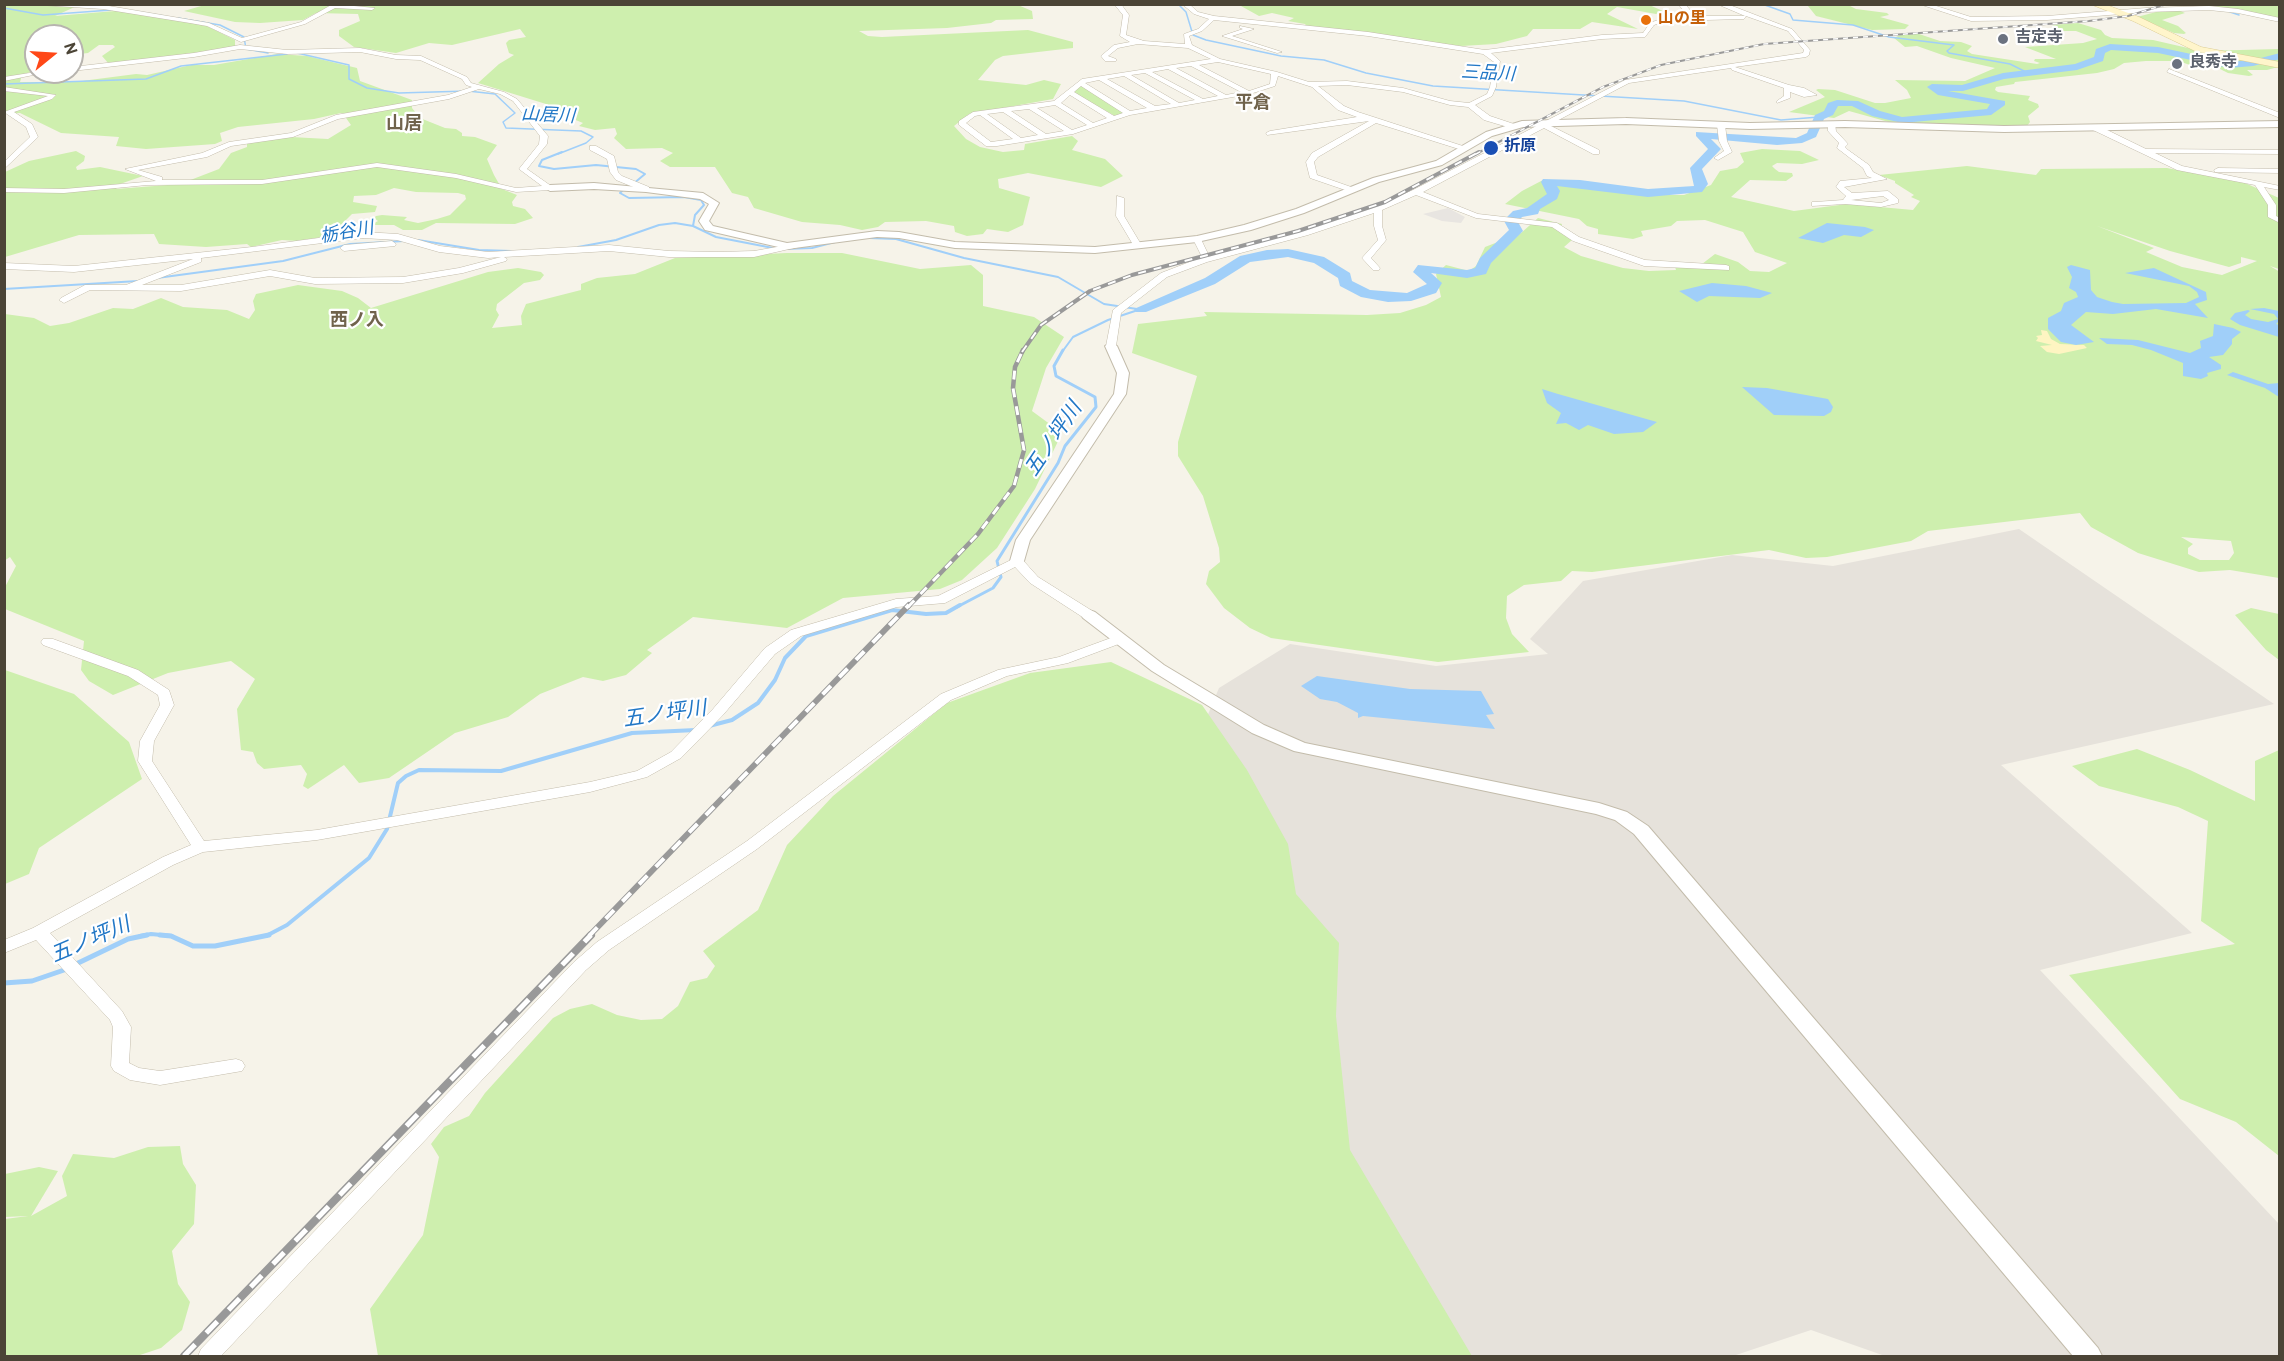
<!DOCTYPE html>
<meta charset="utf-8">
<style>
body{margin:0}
#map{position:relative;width:2284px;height:1361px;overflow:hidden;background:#f6f3e9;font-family:Overpass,sans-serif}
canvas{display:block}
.frame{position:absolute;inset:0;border:6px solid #4b4436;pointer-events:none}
.north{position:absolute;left:24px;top:24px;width:60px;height:60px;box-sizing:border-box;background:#fff;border:2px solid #b7b4af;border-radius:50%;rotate:72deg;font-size:16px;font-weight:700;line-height:24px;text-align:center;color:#4b4436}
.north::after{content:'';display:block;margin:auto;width:21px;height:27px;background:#ff4818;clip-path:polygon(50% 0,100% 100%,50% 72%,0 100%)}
</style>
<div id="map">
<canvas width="2284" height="1361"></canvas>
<div class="frame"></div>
<div class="north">N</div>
</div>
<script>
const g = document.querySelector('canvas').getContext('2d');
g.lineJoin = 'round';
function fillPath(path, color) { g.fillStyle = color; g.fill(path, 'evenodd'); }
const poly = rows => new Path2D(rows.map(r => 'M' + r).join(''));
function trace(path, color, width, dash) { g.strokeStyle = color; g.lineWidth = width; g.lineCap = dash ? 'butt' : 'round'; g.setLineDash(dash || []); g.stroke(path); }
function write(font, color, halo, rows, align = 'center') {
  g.font = font + ' Overpass,"Noto Sans JP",sans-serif'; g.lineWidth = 4.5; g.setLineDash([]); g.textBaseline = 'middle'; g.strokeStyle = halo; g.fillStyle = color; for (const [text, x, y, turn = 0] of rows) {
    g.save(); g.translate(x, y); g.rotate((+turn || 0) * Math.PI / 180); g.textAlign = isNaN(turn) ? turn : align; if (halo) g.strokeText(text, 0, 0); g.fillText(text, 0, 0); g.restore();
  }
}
fillPath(poly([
 [2019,529,2274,704,2001,765,2192,933,2040,970,2279,1224,2279,1356,1885,1356,1811,1330,1733,1356,1448,1356,1337,1159,1184,772,1219,688,1290,644,1436,666,1548,654,1530,639,1583,581,1732,555,1833,566]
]), '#e6e2db');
fillPath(poly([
 [208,4,1018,5,1032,11,1033,19,996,20,991,23,947,28,859,31,868,36,882,37,1028,30,1073,42,1073,48,1003,56,995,60,978,80,1026,85,1044,80,1061,84,1053,99,969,114,954,126,966,139,980,147,1003,152,1024,150,1025,144,1072,136,1078,141,1072,150,1105,159,1123,176,1101,187,1028,173,998,179,999,188,1030,197,1023,225,1008,232,987,229,983,234,967,236,955,232,954,226,926,221,885,222,878,227,862,230,840,225,802,222,754,208,748,197,732,193,715,167,670,167,660,161,673,153,662,148,626,149,614,138,617,134,615,128,595,130,579,126,583,123,546,108,546,104,478,83,499,64,514,55,509,53,506,43,509,40,526,37,520,29,452,45,429,43,396,53,354,47,339,36,339,30,360,21,358,14,316,13,303,20,260,23,235,22,184,11],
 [1262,4,1647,4,1663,11,1656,14,1617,7,1607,14,1638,29,1592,22,1580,29,1533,29,1527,36,1496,44,1461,46,1307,27,1305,24,1288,21,1294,18,1272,13,1259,16,1241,6],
 [5,5,79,5,55,16,127,10,207,26,235,40,235,46,217,50,109,64,102,56,115,47,113,45,99,45,88,53,72,55,72,36,36,36,36,70,22,75,20,82,74,82,136,74,147,75,191,65,214,65,277,54,307,56,357,68,360,81,412,100,412,108,420,118,445,128,456,129,462,133,462,136,475,137,497,145,487,159,494,175,502,189,517,195,512,202,513,206,525,209,533,218,515,224,436,223,422,230,403,230,394,225,371,225,378,221,374,218,376,216,382,215,407,217,404,220,418,223,437,219,450,215,466,199,465,195,458,193,416,192,394,188,376,195,354,196,353,202,377,206,375,212,352,214,344,222,346,226,335,235,297,241,282,240,251,247,247,244,206,247,159,244,154,234,79,235,5,257,5,172,29,161,76,151,85,156,84,161,76,167,77,170,100,167,143,176,120,184,116,189,180,184,219,169,231,153,247,147,247,142,291,137,328,139,351,125,346,118,349,116,341,113,314,119,238,127,220,133,222,141,215,144,146,149,116,146,119,137,61,133,20,113,5,114],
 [1803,5,1848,5,1856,9,1887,13,1889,15,1880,17,1909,25,1905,29,1872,30,1816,16,1808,6],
 [2199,5,2279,5,2279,20,2208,7],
 [2178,10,2185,13,2162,20,2178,26,2186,33,2184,34,2174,33,2137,17,2156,12],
 [2078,23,2101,30,2105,35,2112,38,2153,40,2201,51,2279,49,2279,60,2278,67,2267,70,2247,70,2253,75,2249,76,2228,73,2218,68,2195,67,2179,61,2146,61,2124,63,2114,69,2097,73,2015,82,2014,84,1996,87,1995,90,1998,92,2030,96,2028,100,2038,104,2039,107,2028,116,2030,122,2027,126,1896,124,1849,111,1834,118,1789,112,1825,97,1816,90,1818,89,1835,90,1875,103,1885,103,1911,98,1907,90,1895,80,1965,81,1995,68,1951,58,1917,46,1905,47,1894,38,1900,35,1919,34,1940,41,1961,42,1972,46,1967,51,1972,54,2037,64,2040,63,2034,61,2035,59,2056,59,2025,47,2083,43,2097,39,2076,31,2054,31,2058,27,2052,25],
 [1079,86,1082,86,1125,113,1115,116,1072,92],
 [1762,149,1800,151,1819,160,1802,164,1777,163,1772,166,1775,169,1779,172,1792,173,1793,176,1786,181,1750,180,1731,197,1794,211,1847,204,1913,210,1920,201,1911,197,1914,195,1895,183,1895,181,1879,175,1967,166,2036,175,2041,169,2167,168,2245,183,2279,198,2279,269,2270,266,2280,272,2279,578,2230,570,2199,572,2138,553,2091,527,2080,513,1928,531,1911,541,1827,557,1806,558,1769,550,1592,572,1572,571,1561,581,1524,585,1507,596,1506,618,1512,634,1529,652,1438,662,1271,638,1250,628,1224,608,1206,584,1209,571,1220,562,1219,548,1203,496,1178,456,1178,442,1197,376,1132,353,1138,324,1207,316,1204,312,1367,315,1400,313,1426,305,1441,297,1436,274,1446,265,1469,271,1476,266,1485,247,1521,233,1538,218,1562,224,1561,227,1567,229,1567,237,1572,240,1564,247,1581,256,1623,268,1649,271,1676,270,1675,267,1702,264,1715,254,1738,262,1750,271,1769,272,1787,263,1755,252,1743,232,1705,220,1677,221,1671,226,1641,231,1643,236,1633,239,1598,234,1598,229,1587,226,1579,219,1505,204,1522,191,1543,180,1646,195,1684,195,1711,185,1720,171,1737,168,1744,162,1740,153],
 [2097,226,2170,251,2229,267,2241,263,2241,257,2257,261,2222,275,2182,267,2146,252,2154,248],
 [2181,537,2231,541,2234,553,2229,560,2200,560,2188,554,2188,548,2193,544],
 [787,253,842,253,920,269,971,265,983,275,983,306,1034,317,1064,337,1046,368,1032,411,1062,433,1035,489,997,548,962,580,940,589,843,598,787,628,693,617,647,650,652,653,626,675,603,681,583,677,540,694,508,717,455,733,389,778,359,783,344,765,308,789,303,786,307,774,301,765,264,769,257,763,253,752,241,750,237,709,255,679,231,661,168,673,113,695,89,681,81,670,84,641,5,609,4,589,16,566,10,557,4,561,5,314,34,318,50,326,69,323,113,308,133,309,161,298,183,307,227,310,249,319,255,310,253,301,256,294,298,285,342,291,358,298,371,308,488,272,518,268,541,272,544,275,540,280,524,283,497,304,496,310,499,315,492,328,522,325,521,316,526,304,581,290,581,284,597,278,635,274,675,258],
 [2251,608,2279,614,2279,660,2266,650,2235,615],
 [1111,662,1202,705,1247,770,1288,844,1296,894,1339,943,1336,1016,1350,1150,1472,1356,378,1356,370,1309,423,1235,439,1157,431,1144,444,1127,469,1116,485,1093,553,1018,570,1009,592,1004,617,1015,641,1020,662,1019,678,1006,690,982,707,978,715,966,703,951,758,910,787,845,833,796,947,703,1030,673],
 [5,670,74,694,129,742,142,779,39,848,29,874,5,884],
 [2137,749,2190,770,2255,801,2255,761,2279,750,2279,1156,2236,1122,2180,1099,2069,975,2235,944,2201,921,2208,821,2178,807,2099,786,2072,766],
 [180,1146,183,1164,196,1185,194,1224,172,1251,178,1284,190,1302,182,1330,161,1348,137,1356,5,1356,5,1219,28,1216,5,1217,5,1174,39,1167,58,1171,31,1216,67,1196,62,1176,73,1154,114,1158,148,1147]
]), '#ceefae');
fillPath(poly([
 [2041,330,2047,331,2051,339,2060,344,2084,345,2087,348,2059,354,2047,352,2040,346,2052,345,2036,341,2038,338,2036,336,2042,335]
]), '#fef5c2');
fillPath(poly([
 [1448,208,1465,217,1461,223,1442,221,1423,214]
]), '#e8e5e1');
fillPath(poly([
 [1827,223,1865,227,1874,230,1861,237,1844,235,1823,243,1798,238],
 [2071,265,2090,270,2091,290,2097,297,2112,302,2123,304,2186,303,2199,297,2197,292,2189,286,2125,273,2154,268,2206,292,2207,300,2195,304,2208,318,2156,309,2113,314,2086,312,2071,325,2094,342,2076,345,2061,342,2048,329,2048,318,2061,311,2064,303,2078,297,2076,292,2069,288,2072,277,2067,267],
 [1712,283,1746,286,1772,293,1760,298,1709,296,1697,302,1679,291],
 [2264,308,2279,311,2279,321,2276,324,2279,325,2279,337,2240,325,2230,319,2235,313,2248,310,2250,311,2245,315,2251,319,2268,322,2278,319,2274,314,2250,309],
 [2214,324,2233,328,2241,332,2232,339,2232,344,2223,355,2209,357,2221,365,2221,369,2207,373,2208,376,2201,379,2183,376,2183,363,2151,350,2132,345,2107,344,2099,338,2138,340,2190,353,2201,348,2200,341,2213,336],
 [2233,372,2268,384,2279,383,2279,397,2265,388,2227,375],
 [1742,387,1767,388,1828,399,1833,407,1831,412,1824,416,1774,415],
 [1542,389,1558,394,1657,422,1643,432,1614,434,1588,425,1579,430,1566,423,1556,424,1561,413,1547,403],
 [1317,676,1410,689,1481,691,1494,714,1486,715,1495,729,1363,716,1358,718,1358,713,1337,702,1320,699,1301,686]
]), '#a0cff9');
trace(poly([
 [1178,4,1186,12,1193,35,1206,40,1281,56,1324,60,1366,73,1433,86,1684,101,1781,120,1819,117],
 [1762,4,1790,14,1793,20,1853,25,1889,37,1954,45,1947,51,1949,53,2010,64,2026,72],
 [4,8,43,15,111,10],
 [127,10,164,16],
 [2230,12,2239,15],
 [178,18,220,25,244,37,246,49,268,53],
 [297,53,349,65,349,79,367,88,399,93,468,91,495,94,515,113,503,122,506,128,581,131,593,137,586,143,558,154],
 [4,84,146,79,181,66,287,54]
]), '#a0cff9', 1.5);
trace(poly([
 [562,152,542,160,539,166,554,169,596,165,636,169,645,174,633,184],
 [624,189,620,193,629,198,684,197,701,200,704,205,695,215,693,226],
 [869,238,896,239,964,258,1058,277,1104,304,1137,309],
 [418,240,479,250,511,251],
 [578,247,616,240,659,225,675,223,693,226,716,237,773,248],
 [784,249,812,248,835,242],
 [157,278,283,261,350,244,404,241],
 [4,289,138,281],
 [1062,352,1073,337,1108,320,1141,309]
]), '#a0cff9', 2);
trace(poly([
 [957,607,993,588,1001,577,997,561,1058,463,1065,446,1096,407,1095,397,1056,376,1054,366,1063,350]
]), '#a0cff9', 3);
trace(poly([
 [709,726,732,720,758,703,775,680,785,658,806,636,892,610,926,614,946,613,960,605],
 [140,936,151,934,172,936],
 [266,936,287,925,369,858,387,829,398,783,406,776,419,770,501,771,632,733,696,730]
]), '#a0cff9', 4);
trace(poly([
 [160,935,171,936,193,946,215,946,269,935],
 [74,965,128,939,147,935],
 [4,983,32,981,67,969]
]), '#a0cff9', 5);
fillPath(poly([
 [2110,44,2158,47,2229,62,2253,60,2280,53,2280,59,2253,66,2229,68,2158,53,2111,50,2105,53,2103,61,2077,70,2004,79,1963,91,1948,91,2005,101,2005,105,1991,115,1902,123,1872,116,1852,106,1838,106,1833,115,1824,119,1816,137,1802,143,1777,145,1711,139,1721,149,1702,169,1708,184,1702,192,1648,197,1557,186,1560,191,1557,199,1540,209,1538,214,1522,217,1518,222,1523,231,1491,263,1486,274,1467,278,1431,273,1442,283,1436,293,1411,301,1388,302,1361,297,1340,286,1338,278,1314,263,1288,257,1250,262,1215,284,1146,312,1136,312,1134,309,1205,278,1240,256,1267,250,1288,249,1324,257,1350,273,1352,281,1370,290,1407,293,1427,284,1413,272,1418,265,1467,270,1475,268,1480,258,1509,230,1504,221,1506,218,1513,211,1527,208,1547,194,1541,182,1543,179,1580,180,1648,189,1694,186,1690,168,1708,149,1696,136,1696,132,1796,138,1807,133,1815,115,1824,111,1828,103,1837,100,1858,101,1880,111,1902,117,1987,109,1990,104,1938,95,1927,87,1932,84,1962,85,2003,73,2075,64,2094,57,2096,49,2110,44]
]), '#a0cff9');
const minor = poly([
 [24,4,103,5,209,23,242,38,301,22,333,4,375,8,372,10,335,8,305,24,241,42,207,26,190,23,103,9,24,4],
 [1114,4,1121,4,1129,15,1126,35,1144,41,1185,44,1184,34,1198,29,1209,19,1194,14,1182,4,1189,4,1198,12,1214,16,1368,32,1485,50,1602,35,1643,33,1650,23,1663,18,1689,17,1678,4,1685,4,1695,16,1745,16,1717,4,1727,4,1792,29,1810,50,1809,55,1806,57,1735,67,1789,85,1804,88,1817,95,1804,97,1790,92,1790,98,1777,103,1777,101,1784,96,1784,88,1732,70,1731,68,1629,83,1549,125,1599,150,1599,154,1593,154,1544,128,1423,192,1478,214,1557,223,1579,237,1645,260,1726,265,1729,266,1729,270,1644,266,1573,241,1552,227,1476,218,1416,195,1382,210,1382,226,1386,240,1371,258,1380,268,1379,270,1373,270,1362,258,1378,240,1374,226,1374,213,1308,235,1207,262,1167,277,1121,313,1116,346,1111,349,1106,346,1113,310,1161,273,1200,258,1201,255,1193,239,1194,237,1200,237,1209,256,1302,231,1375,207,1413,190,1625,80,1803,53,1804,50,1788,31,1746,16,1744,19,1666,21,1654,25,1645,37,1602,39,1491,53,1500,61,1496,87,1492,96,1475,105,1490,116,1514,124,1515,126,1511,128,1484,120,1468,107,1450,105,1403,92,1347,85,1318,86,1344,106,1358,112,1469,148,1462,150,1376,123,1318,157,1314,162,1317,175,1354,188,1354,192,1351,192,1310,178,1306,162,1312,153,1369,121,1267,135,1266,133,1270,131,1357,117,1338,110,1312,87,1278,76,1275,86,1250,94,1130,115,1073,134,997,146,986,146,959,125,959,121,973,112,1054,101,1082,79,1211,59,1188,48,1138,44,1118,48,1108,56,1116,59,1116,61,1105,61,1101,56,1114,45,1130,42,1120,36,1123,15,1114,4],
 [1214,20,1368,36,1483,54,1494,62,1490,87,1487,94,1469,103,1450,101,1403,88,1347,81,1309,82,1277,72,1220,59,1192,45,1189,36,1202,31,1214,20],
 [1218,62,1271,74,1270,84,1249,91,1199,65,1218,62],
 [1191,66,1241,92,1226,95,1176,68,1191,66],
 [1168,69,1218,96,1203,99,1152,72,1168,69],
 [1145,73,1195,100,1179,103,1131,75,1145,73],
 [1124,76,1171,104,1155,106,1107,79,1124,76],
 [1099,80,1147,108,1130,111,1085,83,1099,80],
 [1081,86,1123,113,1114,116,1074,92,1081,86],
 [1070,95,1107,118,1093,123,1061,103,1070,95],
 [1055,105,1087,125,1072,130,1037,108,1055,105],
 [1029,109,1064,131,1046,134,1011,111,1029,109],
 [1003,112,1038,135,1021,138,987,114,1003,112],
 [980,115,1013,139,991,142,966,123,975,116,980,115],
 [1919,4,1930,4,1971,17,2047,16,2146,8,2209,6,2238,9,2280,18,2280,22,2238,13,2209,10,2146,12,2047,20,1971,21,1919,4],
 [1240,26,1254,29,1232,36,1282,52,1277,53,1222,36,1243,29,1240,28,1240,26],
 [240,45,287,50,360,48,396,55,421,56,467,77,471,83,504,92,517,99,548,136,547,144,527,169,554,188,550,190,516,192,456,178,377,167,262,184,147,185,64,193,4,192,4,188,64,189,156,181,125,169,202,153,229,142,291,133,336,115,448,95,472,87,466,85,462,79,420,60,396,59,360,52,287,54,240,49,194,57,72,71,72,67,194,53,240,45],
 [479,89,500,94,513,101,540,136,539,144,519,169,542,186,516,188,456,174,377,163,262,180,162,180,162,177,138,170,207,157,231,146,293,137,338,119,449,99,479,89],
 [2169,69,2280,113,2280,118,2167,72,2169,69],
 [36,72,48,72,4,81,4,77,36,72],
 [4,87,56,95,52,99,14,112,32,124,38,137,4,169,4,162,30,137,26,127,4,112,48,96,4,91,4,87],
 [1828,122,1835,124,1836,131,1848,144,1845,147,1848,150,1869,165,1873,172,1887,179,1844,187,1852,193,1888,191,1898,199,1898,203,1881,207,1845,204,1812,206,1812,202,1815,202,1843,200,1846,196,1836,187,1840,181,1872,178,1867,176,1863,168,1837,148,1839,143,1828,131,1828,122],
 [1883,196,1889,200,1881,203,1851,200,1883,196],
 [1721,123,1725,125,1727,141,1732,152,1718,160,1714,158,1724,151,1719,141,1717,125,1721,123],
 [2093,126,2099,126,2146,149,2280,150,2280,154,2155,153,2182,166,2280,186,2280,190,2264,187,2276,205,2276,216,2280,218,2280,223,2268,217,2268,205,2255,185,2177,170,2093,130,2093,126],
 [590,146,596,146,614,156,618,172,622,176,649,187,649,191,643,191,616,180,610,172,607,159,590,150,590,146],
 [2218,168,2280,169,2280,173,2215,172,2214,170,2218,168],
 [1117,196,1124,198,1124,216,1142,246,1141,248,1135,248,1116,216,1117,196],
 [363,232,398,234,440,246,488,252,609,245,669,251,719,252,754,251,794,244,798,247,754,257,669,257,609,251,504,257,507,259,506,261,463,273,403,283,315,284,270,276,181,291,90,290,64,303,59,300,61,298,85,285,126,285,193,259,74,272,4,269,4,263,74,266,252,247,363,232],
 [363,238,397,240,439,252,488,258,501,257,459,268,403,277,315,278,270,270,181,285,142,285,201,262,201,258,363,238],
 [392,241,396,244,395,246,344,251,340,248,344,245,392,241],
 [1017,557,1021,558,1038,577,1094,612,1095,615,1094,618,1084,618,1030,583,1015,567,945,603,897,607,801,636,775,654,723,715,681,758,647,777,590,792,317,840,203,852,173,865,50,933,122,1011,131,1027,129,1063,139,1068,160,1071,236,1059,242,1061,245,1066,242,1071,160,1085,130,1080,114,1071,111,1066,113,1027,110,1020,36,940,4,953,4,940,33,928,163,857,191,845,138,761,140,741,160,705,158,695,128,676,43,645,41,642,43,639,53,639,138,670,169,690,174,705,154,741,152,761,204,841,317,830,590,782,637,771,671,752,713,709,765,648,791,630,896,599,938,596,1017,557],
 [1119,635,1126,639,1124,642,1068,663,1007,676,951,700,757,849,609,950,586,970,221,1356,198,1356,201,1349,574,962,597,942,747,841,941,694,998,670,1059,657,1119,635]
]);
const tertiary = poly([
 [1626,118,1750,123,1845,121,2004,126,2280,121,2280,127,2004,132,1845,127,1750,129,1626,124,1523,127,1492,136,1442,165,1379,182,1304,213,1251,230,1197,242,1095,253,955,248,899,238,877,237,787,249,705,230,699,221,709,204,700,199,646,192,594,189,550,191,545,188,550,185,594,183,703,193,719,203,709,221,713,226,787,243,877,231,899,232,955,242,1095,247,1197,236,1244,225,1296,209,1373,178,1436,161,1486,132,1522,121,1626,118],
 [1111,342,1117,346,1129,373,1126,394,1030,540,1024,561,1022,564,1012,564,1010,561,1016,540,1114,394,1117,373,1105,346,1111,342],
 [1089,610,1095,612,1164,665,1264,725,1305,743,1599,803,1627,812,1648,826,2098,1348,2102,1356,2073,1356,1634,834,1615,820,1596,814,1294,751,1252,733,1152,671,1083,618,1081,615,1089,610]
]);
const secondary = poly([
 [2090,4,2104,4,2139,17,2201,47,2280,62,2280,68,2195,51,2133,21,2090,4]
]);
trace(minor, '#c3bcab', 1);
trace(tertiary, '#c3bcab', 2);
trace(secondary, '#dbcc94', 1);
fillPath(minor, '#fff');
fillPath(tertiary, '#fff');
fillPath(secondary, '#fff5cb');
const railFar4 = poly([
 [1476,154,1603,87,1661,65,1764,44,2089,21,2128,16,2167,4]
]);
const railFar3 = poly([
 [1022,352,1041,325,1090,291,1132,275,1298,231,1385,202,1479,152]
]);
const railFar2 = poly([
 [908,607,978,534,1014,486,1024,450,1013,388,1015,367,1023,350]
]);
const railFar1 = poly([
 [589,936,909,605]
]);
const rail = poly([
 [184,1356,591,935]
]);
trace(railFar4, '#999', 2);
trace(railFar3, '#999', 4);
trace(railFar2, '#999', 4.5);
trace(railFar1, '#999', 6);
trace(rail, '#999', 8);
trace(railFar4, '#fff', 1.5, [5]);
trace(railFar3, '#fff', 2, [8]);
trace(railFar2, '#fff', 3, [9]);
trace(railFar1, '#fff', 4, [12]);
trace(rail, '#fff', 5, [16]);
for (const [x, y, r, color] of [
 [1646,20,6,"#e8710a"],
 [2003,39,6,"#6b7280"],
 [2177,64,6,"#6b7280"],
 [1491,148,8,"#1a4fb4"]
]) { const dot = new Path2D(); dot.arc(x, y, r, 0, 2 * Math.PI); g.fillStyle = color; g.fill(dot); trace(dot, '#fff', 2); }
write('bold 16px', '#c56008', '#fff', [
 ["山の里",1658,20]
], 'left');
write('bold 16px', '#5b616d', '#fff', [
 ["吉定寺",2015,39],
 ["良秀寺",2189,64]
], 'left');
write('bold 16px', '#164399', '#fff', [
 ["折原",1504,148]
], 'left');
write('italic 18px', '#2177c6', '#fff', [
 ["三品川",1488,75,3],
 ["山居川",548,117,3],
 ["栃谷川",347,234,-10]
]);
write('bold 18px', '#70634c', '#fff', [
 ["平倉",1253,104],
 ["山居",404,125]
]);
write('bold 18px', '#70634c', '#fff', [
 ["西ノ入",357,322]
]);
write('italic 21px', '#2177c6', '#fff', [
 ["五ノ坪川",1055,440,-56],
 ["五ノ坪川",665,716,-8],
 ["五ノ坪川",91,942,-23]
]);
</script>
